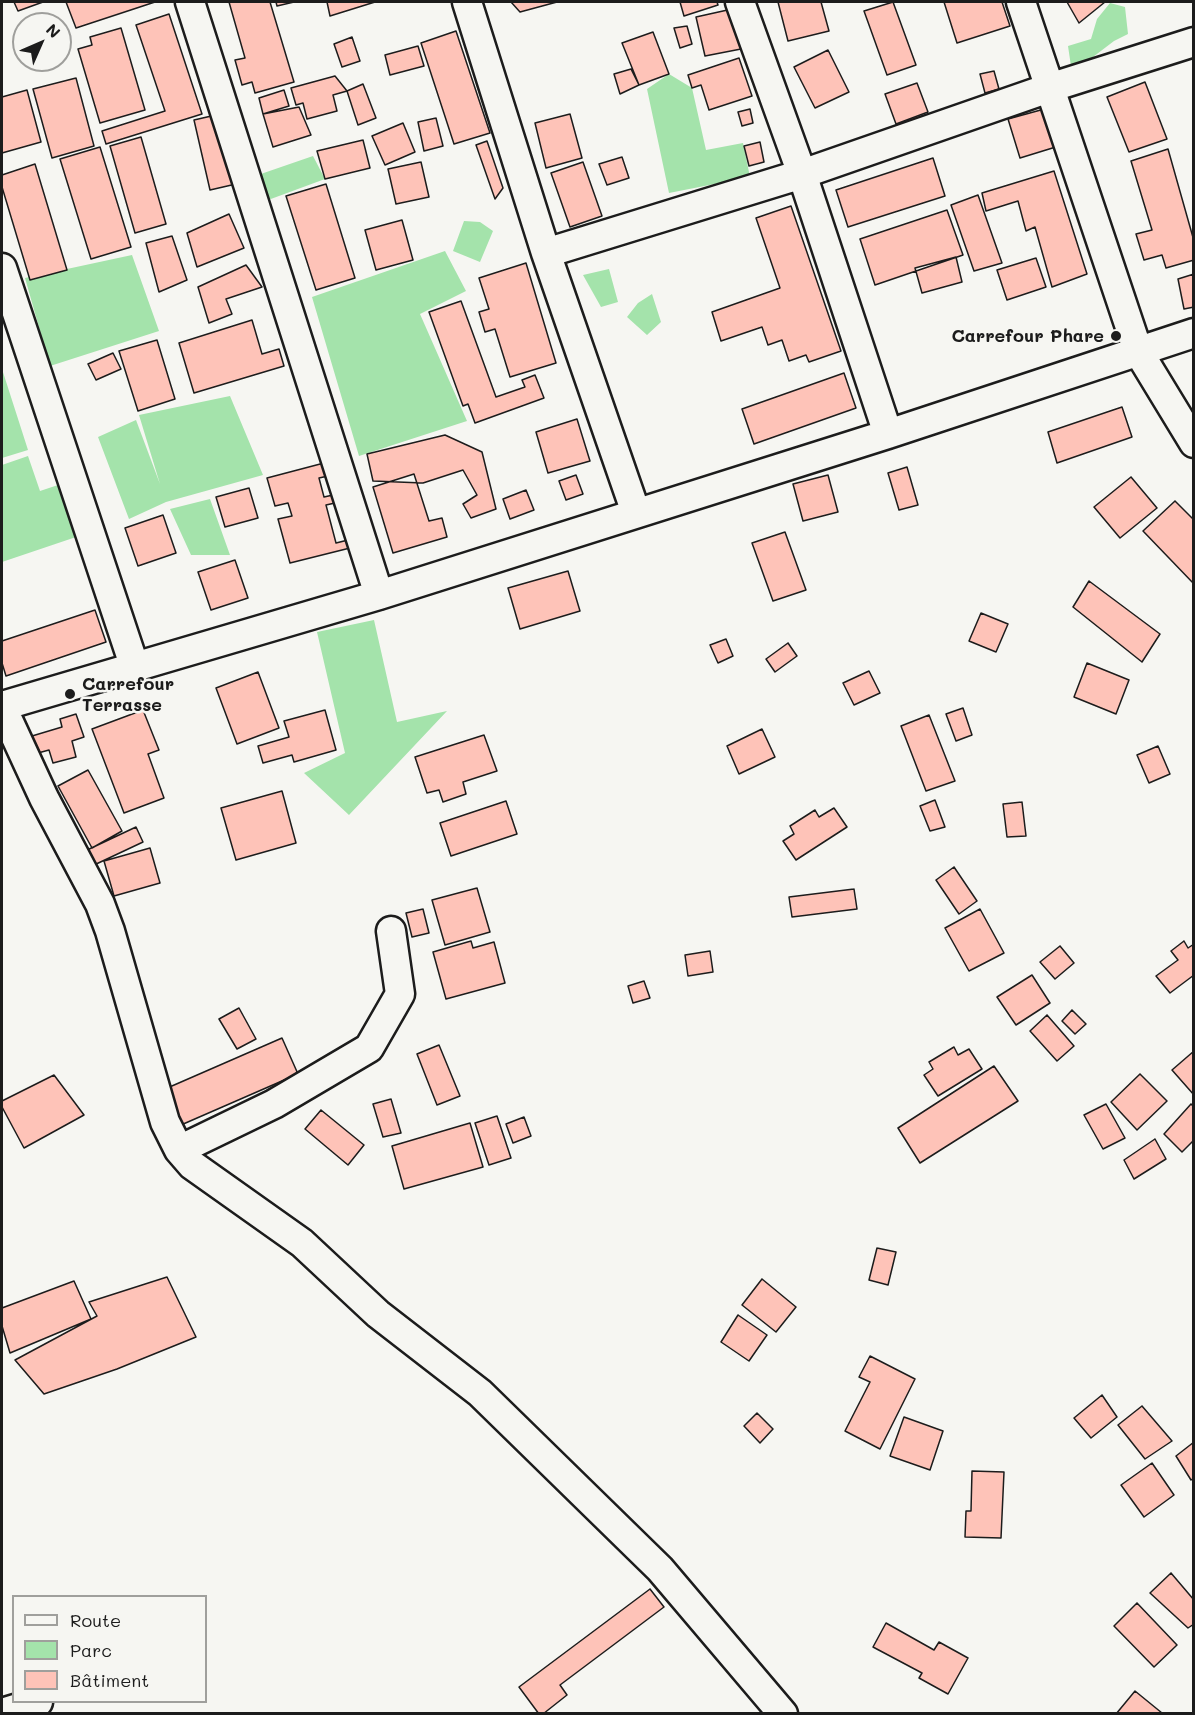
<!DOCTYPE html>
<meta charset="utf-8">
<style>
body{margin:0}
#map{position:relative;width:1195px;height:1715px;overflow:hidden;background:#f6f6f2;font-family:Mali,sans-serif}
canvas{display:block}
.frame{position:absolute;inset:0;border:3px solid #1c1c1c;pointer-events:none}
.legend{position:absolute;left:12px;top:1595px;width:195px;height:108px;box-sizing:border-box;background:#f6f6f2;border:2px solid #9f9f9c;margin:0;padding:8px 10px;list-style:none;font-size:18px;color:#1c1c1c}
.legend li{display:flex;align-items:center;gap:12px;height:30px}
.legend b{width:30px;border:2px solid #9f9f9c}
.north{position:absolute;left:12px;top:12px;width:60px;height:60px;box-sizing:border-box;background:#f6f6f2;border:2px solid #9f9f9c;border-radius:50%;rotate:45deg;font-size:16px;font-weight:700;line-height:24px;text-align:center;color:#1c1c1c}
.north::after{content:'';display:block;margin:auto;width:21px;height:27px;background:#1c1c1c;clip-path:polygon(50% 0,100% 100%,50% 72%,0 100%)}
</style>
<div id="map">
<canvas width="1195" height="1715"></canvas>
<div class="frame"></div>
<ul class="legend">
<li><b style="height:8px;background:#f6f6f2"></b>Route</li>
<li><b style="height:16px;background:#a4e3ab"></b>Parc</li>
<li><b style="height:16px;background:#fec3b8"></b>Bâtiment</li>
</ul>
<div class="north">N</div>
</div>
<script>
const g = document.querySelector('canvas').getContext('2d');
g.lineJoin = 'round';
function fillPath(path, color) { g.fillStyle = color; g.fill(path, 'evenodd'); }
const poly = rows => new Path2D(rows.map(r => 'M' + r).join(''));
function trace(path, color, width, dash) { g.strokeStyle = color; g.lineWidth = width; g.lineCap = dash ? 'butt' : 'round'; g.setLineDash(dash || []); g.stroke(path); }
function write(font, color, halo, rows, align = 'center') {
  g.font = font + ' Mali,sans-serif'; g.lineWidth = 5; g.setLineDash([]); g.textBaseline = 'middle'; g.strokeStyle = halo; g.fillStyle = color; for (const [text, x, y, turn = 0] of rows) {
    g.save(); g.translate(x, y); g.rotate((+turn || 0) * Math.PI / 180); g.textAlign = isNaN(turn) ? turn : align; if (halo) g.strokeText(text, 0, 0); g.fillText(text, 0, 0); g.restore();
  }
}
fillPath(poly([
 [1110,3,1125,7,1128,34,1114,41,1072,73,1068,46,1091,39,1097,19],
 [669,74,692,88,706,150,743,143,750,177,669,193,647,89],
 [313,156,325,179,260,203,255,176],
 [464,221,480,222,493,231,480,262,453,251],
 [445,251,466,291,420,314,467,421,359,456,312,297],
 [132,255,159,331,50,366,25,278],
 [609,269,618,302,601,307,583,275],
 [652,294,661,322,647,335,627,317,638,303],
 [2,369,28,450,2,458],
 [230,396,263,475,166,502,129,519,98,437,136,420,160,484,139,415],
 [28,456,40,491,64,483,82,535,2,562,2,465],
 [210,499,230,555,191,555,170,509],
 [374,620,397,722,447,711,349,815,304,773,345,753,317,632]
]), '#a4e3ab');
const building = poly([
 [14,2,43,2,18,11,14,2],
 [66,2,155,2,76,28,66,2],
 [229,2,270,2,294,82,255,93,252,82,242,85,235,60,245,58,229,2],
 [276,2,294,2,277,6,276,2],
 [327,2,375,2,330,16,327,2],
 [511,2,557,2,520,12,511,2],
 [680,2,717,2,718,5,684,16,680,2],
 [778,2,821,2,829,31,788,41,778,2],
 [893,2,916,65,887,75,864,11,893,2],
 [944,2,1002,2,1010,26,957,43,944,2],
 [1067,2,1105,2,1079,23,1067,2],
 [732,9,741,49,705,56,696,17,732,9],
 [169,14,202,114,106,144,102,131,165,111,136,25,169,14],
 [687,26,692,44,680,48,674,28,687,26],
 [121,28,145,110,100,123,78,49,92,45,90,37,121,28],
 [456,31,490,133,454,144,421,43,456,31],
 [653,32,669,74,639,85,622,43,653,32],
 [352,37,360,61,342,67,334,44,352,37],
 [418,46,424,66,390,75,385,55,418,46],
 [828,50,849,92,815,108,794,67,828,50],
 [739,58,752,96,709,110,701,85,692,88,688,75,739,58],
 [631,69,639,85,620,94,614,74,631,69],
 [994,71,999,89,985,93,980,74,994,71],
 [335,76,347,91,333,95,337,111,307,119,303,103,296,105,291,88,335,76],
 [76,78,94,146,52,158,33,89,76,78],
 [1145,82,1167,139,1129,152,1107,97,1145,82],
 [917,83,928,112,896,124,885,94,917,83],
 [363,84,376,118,358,125,347,91,363,84],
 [27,90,41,142,2,153,2,97,27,90],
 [284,90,289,106,263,114,259,98,284,90],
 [299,107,311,135,273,147,263,114,299,107],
 [1048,108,1059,146,1020,158,1008,119,1048,108],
 [750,109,753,123,742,126,738,112,750,109],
 [220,114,236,184,210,190,194,120,220,114],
 [570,114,582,158,546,168,535,123,570,114],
 [436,118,443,146,424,151,418,122,436,118],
 [403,123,415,152,385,165,372,136,403,123],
 [141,137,166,224,135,233,110,146,141,137],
 [363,140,370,168,325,179,317,151,363,140],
 [487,141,503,188,495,199,476,145,487,141],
 [760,142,764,162,749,166,744,146,760,142],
 [100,147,131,247,91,259,60,159,100,147],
 [1168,149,1194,241,1194,260,1166,268,1162,255,1144,260,1136,234,1152,230,1131,161,1168,149],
 [622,157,629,178,607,185,599,164,622,157],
 [933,158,945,196,848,227,836,190,933,158],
 [421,162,429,197,396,204,388,169,421,162],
 [583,162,602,216,570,227,551,173,583,162],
 [35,164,67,270,30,280,2,187,2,175,35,164],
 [1054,171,1087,274,1052,287,1035,227,1026,231,1018,201,986,211,982,193,1054,171],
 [326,184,355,278,316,290,286,196,326,184],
 [978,195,1002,263,974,271,951,205,978,195],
 [791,206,841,351,809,362,806,355,789,361,782,340,768,345,762,327,721,341,712,312,780,288,756,218,791,206],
 [947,210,963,255,875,285,860,239,947,210],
 [229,214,244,248,197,267,187,233,229,214],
 [402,220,413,260,376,270,365,230,402,220],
 [172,236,187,280,159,292,146,243,172,236],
 [956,257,962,282,922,293,915,268,956,257],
 [1036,258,1046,287,1007,300,997,270,1036,258],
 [526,263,556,363,510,377,495,329,485,332,479,312,489,309,479,278,526,263],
 [246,265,262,287,226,299,232,314,209,323,198,287,246,265],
 [1194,274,1194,307,1184,309,1178,279,1194,274],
 [461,301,496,397,525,387,522,380,535,375,544,398,475,423,468,404,463,406,429,312,461,301],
 [252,320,262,354,279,349,284,366,194,393,179,343,252,320],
 [157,340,175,399,138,411,119,351,157,340],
 [113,353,121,369,96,380,88,364,113,353],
 [844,373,856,408,754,444,742,409,844,373],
 [1122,407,1132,437,1057,463,1048,432,1122,407],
 [577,419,590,461,548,473,536,432,577,419],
 [445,435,482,452,496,509,471,518,463,504,477,495,463,470,423,483,373,481,367,454,445,435],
 [324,463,328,476,319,478,324,497,333,495,335,503,326,505,336,543,348,540,350,548,290,563,278,519,292,516,288,503,275,506,267,478,324,463],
 [907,467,918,505,899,510,888,473,907,467],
 [414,474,429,521,442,518,447,537,393,553,373,487,414,474],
 [576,475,583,494,566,500,559,481,576,475],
 [828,475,838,512,803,521,793,484,828,475],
 [1131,477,1157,508,1120,538,1094,507,1131,477],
 [249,488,258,518,225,527,216,497,249,488],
 [526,490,534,510,510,519,503,499,526,490],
 [1175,501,1194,520,1194,584,1143,531,1175,501],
 [163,515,176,553,138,566,125,528,163,515],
 [785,532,806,590,773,601,752,543,785,532],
 [235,560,248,598,211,610,198,572,235,560],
 [568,571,580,611,520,629,508,588,568,571],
 [1089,581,1160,634,1142,662,1073,607,1089,581],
 [95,610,106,642,6,676,2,663,2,641,95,610],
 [981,613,1008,624,996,652,969,641,981,613],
 [726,639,733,656,718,663,710,645,726,639],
 [788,643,797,656,775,672,766,659,788,643],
 [1087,663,1129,680,1116,714,1074,697,1087,663],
 [869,671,880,693,854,705,843,683,869,671],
 [258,672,279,728,237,744,216,688,258,672],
 [963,708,972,735,956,741,946,714,963,708],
 [143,710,159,750,148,754,164,798,124,813,92,729,143,710],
 [325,710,336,750,294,762,292,755,263,763,258,746,289,737,284,721,325,710],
 [76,714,84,737,72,741,76,757,53,763,49,750,38,753,32,736,62,727,60,719,76,714],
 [929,715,955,781,926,791,901,726,929,715],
 [762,729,775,757,739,774,727,746,762,729],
 [484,735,497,771,463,782,466,794,443,802,439,790,427,793,415,757,484,735],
 [1158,746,1170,774,1149,783,1137,755,1158,746],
 [88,770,122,831,92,848,58,786,88,770],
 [282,791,296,843,236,860,221,808,282,791],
 [935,800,945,827,930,831,920,806,935,800],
 [506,801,517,834,451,856,440,823,506,801],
 [1022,802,1026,836,1007,837,1003,804,1022,802],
 [834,808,847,827,796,860,783,841,794,834,790,826,815,810,819,817,834,808],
 [136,827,143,842,92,866,85,851,136,827],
 [150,848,160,883,114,896,104,861,150,848],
 [954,867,977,901,959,914,936,880,954,867],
 [477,888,490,932,445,945,432,900,477,888],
 [854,889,857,909,792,917,789,897,854,889],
 [423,909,429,933,412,937,406,913,423,909],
 [980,909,1004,953,969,971,945,928,980,909],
 [471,941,473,948,494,942,505,983,446,999,433,952,471,941],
 [1184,941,1188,948,1194,944,1194,975,1170,993,1156,976,1178,960,1171,951,1184,941],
 [1060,946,1074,963,1055,979,1040,962,1060,946],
 [710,951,713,972,688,976,685,955,710,951],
 [1032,975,1050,1003,1016,1025,997,997,1032,975],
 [644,981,650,998,633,1003,628,986,644,981],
 [239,1008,256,1039,237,1049,219,1019,239,1008],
 [1072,1010,1086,1024,1075,1034,1062,1021,1072,1010],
 [1047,1015,1074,1046,1057,1061,1030,1031,1047,1015],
 [282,1038,298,1074,181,1125,165,1089,282,1038],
 [439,1045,460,1096,437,1105,417,1054,439,1045],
 [954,1047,958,1055,969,1049,982,1069,938,1096,924,1075,933,1069,929,1062,954,1047],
 [1194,1051,1194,1095,1172,1070,1194,1051],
 [994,1066,1018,1101,920,1163,898,1128,994,1066],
 [1140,1074,1167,1101,1137,1130,1111,1102,1140,1074],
 [54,1075,84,1115,24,1148,2,1107,2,1101,54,1075],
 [391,1099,401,1133,383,1137,373,1104,391,1099],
 [1106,1104,1125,1138,1103,1149,1084,1115,1106,1104],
 [1191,1104,1194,1107,1194,1140,1182,1152,1164,1134,1191,1104],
 [321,1110,364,1145,348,1165,305,1129,321,1110],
 [497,1116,511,1158,489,1165,475,1123,497,1116],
 [524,1117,531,1136,513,1143,506,1124,524,1117],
 [470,1123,483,1167,404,1189,392,1146,470,1123],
 [1155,1139,1166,1159,1134,1179,1124,1160,1155,1139],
 [877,1248,896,1252,888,1285,869,1280,877,1248],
 [167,1277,196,1337,117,1369,44,1394,15,1360,97,1316,89,1302,167,1277],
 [762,1279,796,1307,776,1332,742,1305,762,1279],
 [74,1281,91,1319,10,1353,2,1326,2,1308,74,1281],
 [738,1315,767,1335,749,1361,721,1342,738,1315],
 [870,1356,915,1379,880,1449,845,1431,870,1382,859,1377,870,1356],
 [1102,1395,1117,1417,1091,1438,1074,1418,1102,1395],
 [1142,1406,1172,1441,1145,1459,1118,1425,1142,1406],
 [757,1413,773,1429,760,1443,744,1426,757,1413],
 [904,1417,943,1431,930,1470,890,1456,904,1417],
 [1194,1442,1194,1478,1191,1480,1176,1456,1194,1442],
 [1152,1463,1174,1495,1144,1517,1121,1485,1152,1463],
 [972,1471,1004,1472,1001,1538,965,1537,966,1511,971,1511,972,1471],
 [1171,1573,1194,1600,1194,1624,1188,1628,1150,1593,1171,1573],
 [650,1589,664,1607,560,1685,567,1695,543,1714,539,1714,519,1687,650,1589],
 [1137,1603,1177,1645,1154,1667,1114,1626,1137,1603],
 [886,1623,934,1650,939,1642,968,1658,948,1694,919,1678,922,1673,873,1647,886,1623],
 [1135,1691,1162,1713,1116,1714,1135,1691]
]);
fillPath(building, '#fec3b8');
trace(building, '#1c1c1c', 1.5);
const street = poly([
 [190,2,379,595],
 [467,2,546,253,636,513],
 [740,2,802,174,888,434],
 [1021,2,1138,351,1194,443],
 [546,253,802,174,1049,88,1194,42],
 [2,268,135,668],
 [2,706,379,595,888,434,1194,333],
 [2,707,44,798,100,904,110,931,165,1122,179,1150,192,1165,302,1243,378,1314,480,1393,660,1569,783,1714],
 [179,1150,274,1104,369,1048,400,994,391,931],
 [2,1713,38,1702]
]);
trace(street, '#1c1c1c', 33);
trace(street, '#f6f6f2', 28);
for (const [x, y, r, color] of [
 [1116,336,6,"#1c1c1c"],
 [70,694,6,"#1c1c1c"]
]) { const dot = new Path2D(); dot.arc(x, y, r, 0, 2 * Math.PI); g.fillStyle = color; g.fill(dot); trace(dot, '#f6f6f2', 2); }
write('bold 18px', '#1c1c1c', '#f6f6f2', [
 ["Carrefour Phare",1104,336],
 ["Carrefour",82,684,"left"],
 ["Terrasse",82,705,"left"]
], 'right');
</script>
